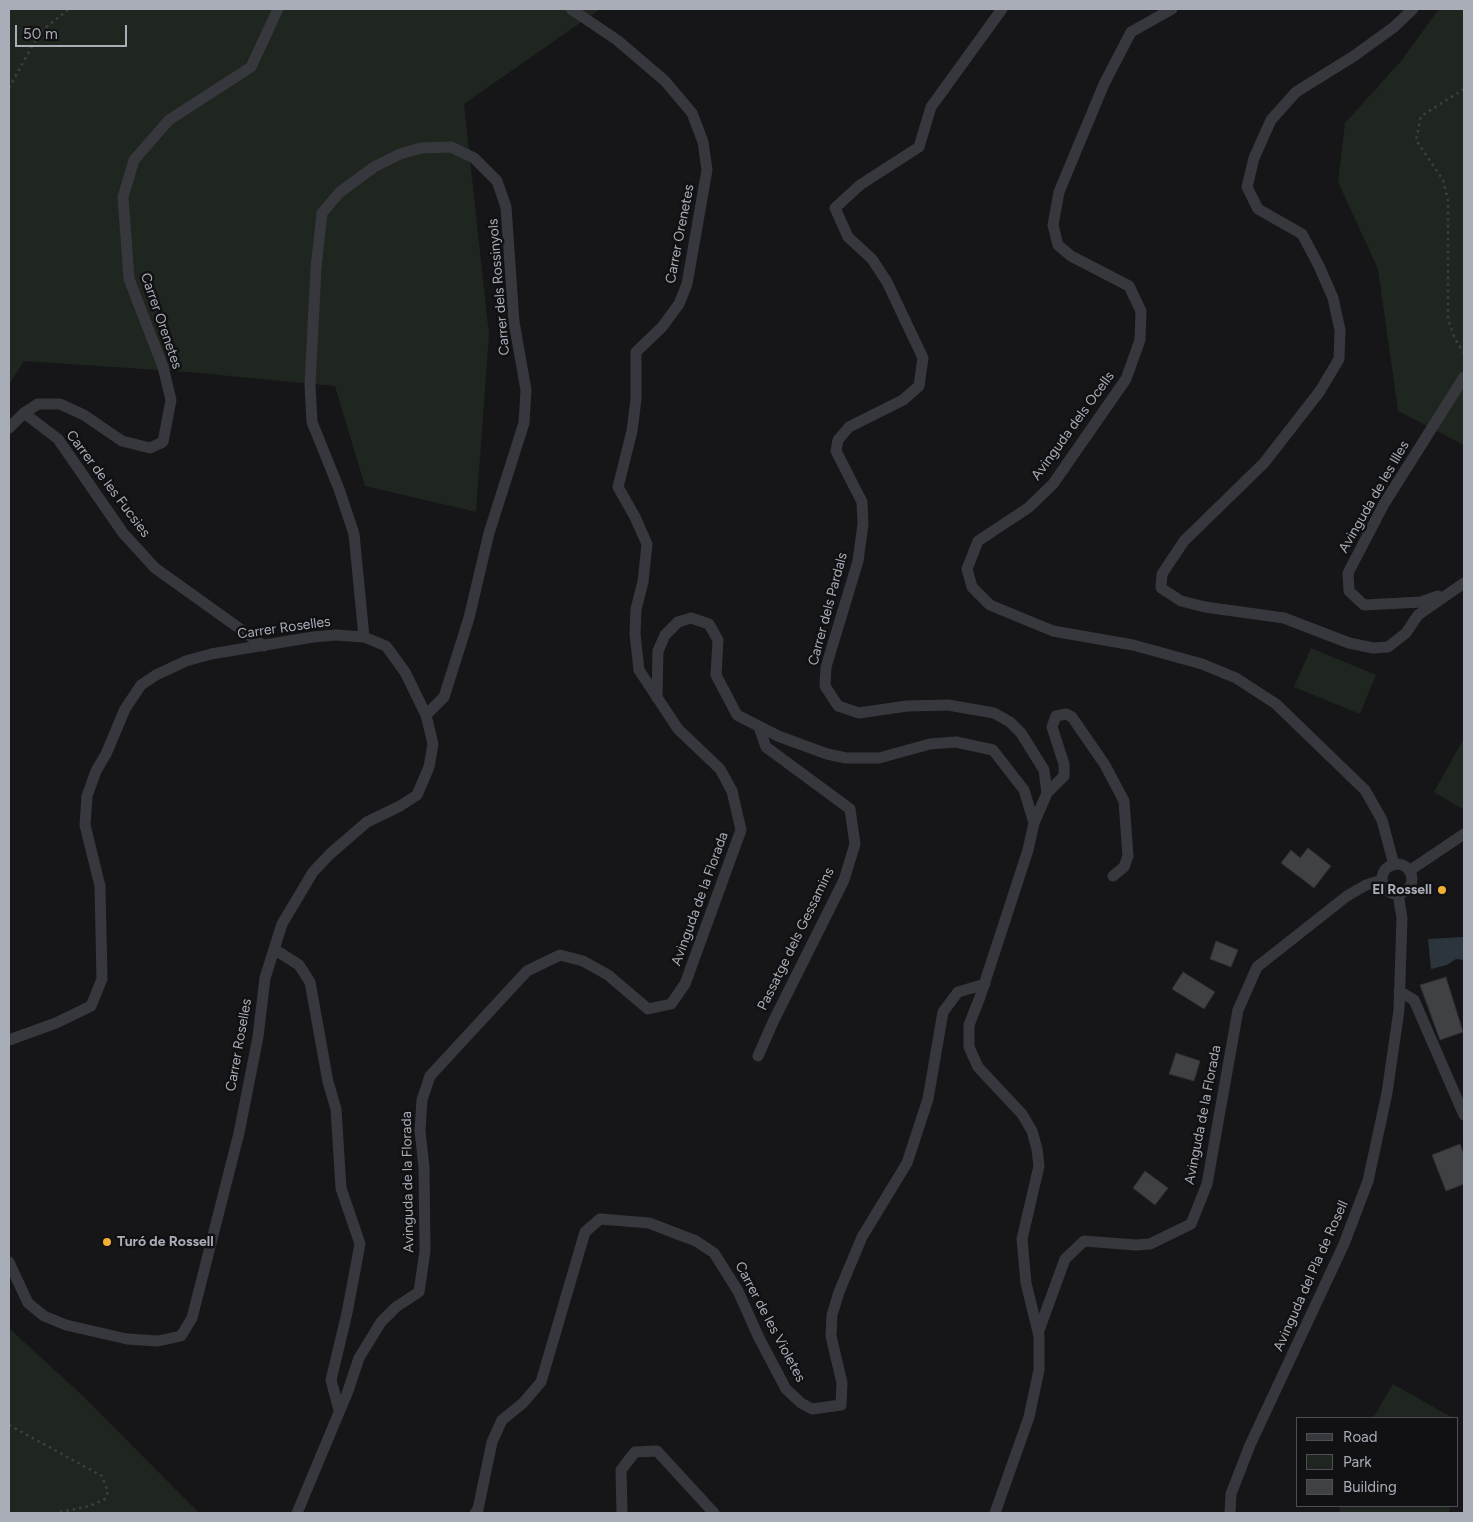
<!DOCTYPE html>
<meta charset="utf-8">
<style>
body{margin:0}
#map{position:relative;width:1473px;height:1522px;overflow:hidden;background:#161618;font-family:Figtree,sans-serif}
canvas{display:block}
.frame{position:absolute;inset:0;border:10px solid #a8adb8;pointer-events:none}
.legend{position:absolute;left:1296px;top:1417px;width:162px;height:90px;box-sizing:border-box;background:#111113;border:1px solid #4d4f55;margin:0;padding:6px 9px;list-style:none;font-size:15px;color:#a8adb8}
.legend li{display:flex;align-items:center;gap:10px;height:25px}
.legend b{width:25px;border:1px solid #4d4f55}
.scale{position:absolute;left:15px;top:25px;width:112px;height:22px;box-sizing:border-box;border:2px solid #a8adb8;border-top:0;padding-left:6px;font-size:15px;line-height:18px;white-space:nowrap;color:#a8adb8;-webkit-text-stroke:4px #111113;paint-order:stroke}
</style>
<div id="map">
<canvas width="1473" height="1522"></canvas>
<div class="frame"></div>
<ul class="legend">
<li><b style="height:6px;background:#37383d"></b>Road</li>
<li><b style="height:14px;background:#1e261f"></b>Park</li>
<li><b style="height:14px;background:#404145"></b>Building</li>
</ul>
<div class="scale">50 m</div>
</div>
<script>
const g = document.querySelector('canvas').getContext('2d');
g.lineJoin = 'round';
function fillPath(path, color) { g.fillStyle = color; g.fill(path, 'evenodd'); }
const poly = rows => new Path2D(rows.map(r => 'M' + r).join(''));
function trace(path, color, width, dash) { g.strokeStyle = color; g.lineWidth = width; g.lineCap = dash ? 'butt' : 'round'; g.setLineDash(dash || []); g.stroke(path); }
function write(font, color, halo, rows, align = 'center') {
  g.font = font + ' Figtree,sans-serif'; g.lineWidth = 5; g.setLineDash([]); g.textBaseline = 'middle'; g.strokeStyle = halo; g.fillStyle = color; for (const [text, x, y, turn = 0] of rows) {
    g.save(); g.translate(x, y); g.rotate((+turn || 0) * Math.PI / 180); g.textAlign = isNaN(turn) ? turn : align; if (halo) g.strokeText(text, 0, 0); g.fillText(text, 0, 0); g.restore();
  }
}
fillPath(poly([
 [9,9,600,9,464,104,489,335,476,512,365,486,335,386,187,372,24,361,9,384],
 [1439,9,1464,9,1464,445,1398,411,1378,269,1338,182,1345,123,1401,61],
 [1311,648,1376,675,1360,714,1294,687],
 [1464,738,1464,810,1434,792],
 [9,1328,85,1398,199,1513,9,1513],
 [1393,1384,1453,1418,1373,1418],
 [1340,1506,1450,1506,1449,1513,1339,1513]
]), '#1e261f');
fillPath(poly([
 [1464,937,1464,960,1456,959,1447,965,1431,969,1428,939]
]), '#2c353c');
const building = poly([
 [1308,848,1331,866,1314,888,1281,863,1291,850,1300,858,1308,848],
 [1216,941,1238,950,1231,967,1210,959,1216,941],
 [1183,972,1215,992,1204,1009,1172,989,1183,972],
 [1446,977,1463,1032,1440,1040,1420,985,1446,977],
 [1176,1053,1200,1061,1194,1081,1169,1074,1176,1053],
 [1460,1144,1464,1155,1464,1184,1446,1191,1432,1155,1460,1144],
 [1145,1171,1168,1188,1155,1205,1133,1188,1145,1171]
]);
fillPath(building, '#404145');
trace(building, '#303034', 1);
trace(poly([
 [9,88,40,32,69,9],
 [1464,89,1421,116,1416,140,1443,180,1448,201,1448,319,1455,339,1464,353],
 [9,1425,102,1476,108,1492,105,1499,90,1506,55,1513]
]), '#3d3f44', 2.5, [2.5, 4]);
trace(poly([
 [1002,9,931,107,919,147,860,185,835,208,848,237,872,259,887,282,923,358,919,386,903,400,849,427,838,440,836,451,862,502,863,524,858,561,826,667,825,686,838,706,859,713,907,706,948,705,994,713,1010,722,1021,733,1044,770,1047,793,1034,823],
 [1172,9,1131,32,1104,84,1059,192,1053,225,1058,245,1071,256,1129,286,1141,311,1140,340,1126,379,1053,484,1028,508,978,541,967,569,972,587,990,605,1053,631,1133,645,1202,664,1236,678,1276,704,1365,790,1382,820,1394,865],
 [1413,9,1394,27,1354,56,1296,92,1271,120,1254,158,1247,187,1258,209,1302,234,1319,266,1333,298,1340,330,1339,359,1320,391,1264,463,1184,541,1162,574,1161,588,1181,601,1205,607,1284,618,1349,643,1373,648,1388,647,1406,633,1418,615,1464,583],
 [24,413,58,439,123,533,155,568,264,646],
 [9,428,24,413,38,404,60,404,84,415,122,441,150,448,163,442,171,400,163,367,129,279,123,197,134,160,169,120,251,67,278,9],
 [1438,596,1421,602,1364,605,1349,591,1348,573,1384,504,1464,377],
 [364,637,354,534,339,489,312,422,310,385,316,268,322,213,340,192,374,167,400,154,421,148,451,147,474,158,497,181,506,207,514,322,526,390,524,423,489,533,469,618,444,697,426,715],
 [657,698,658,651,665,635,678,622,691,618,709,624,718,640,716,675,737,715,778,736,827,754,846,758,879,758,930,744,956,742,993,750,1024,790,1034,823,1028,850,980,997,969,1025,969,1047,978,1067,1022,1114,1032,1131,1037,1149,1039,1166,1022,1239,1026,1283,1039,1336,1039,1370,1029,1417,995,1513],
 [1047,793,1064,776,1064,764,1052,727,1056,716,1066,714,1072,717,1105,765,1124,801,1128,856,1124,867,1113,876],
 '1382 879a15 15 0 1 1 30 0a15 15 0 1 1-30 0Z',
 [1409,871,1464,834],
 [274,949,299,965,310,982,328,1082,336,1109,341,1188,360,1244,347,1313,331,1380,339,1410],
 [1399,991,1414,1000,1464,1115],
 [9,1040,56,1023,91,1006,102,979,100,886,85,825,87,796,96,771,106,754,125,709,141,685,156,675,186,661,211,654,313,637,336,635,364,637,386,646,405,672,426,715,433,744,429,767,417,795,400,806,367,822,330,854,313,872,282,924,265,978,258,1037,239,1133,192,1318,181,1336,158,1341,127,1339,66,1325,44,1316,28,1303,9,1262],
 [758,1056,773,1022,844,880,855,844,850,809,766,747,759,727],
 [1038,1333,1065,1259,1084,1241,1136,1245,1150,1244,1191,1224,1207,1184,1238,1010,1257,967,1347,896,1366,885,1382,880],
 [297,1513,348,1391,359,1358,381,1322,396,1307,419,1292,425,1251,424,1167,420,1131,422,1100,430,1076,527,971,560,955,583,961,608,975,648,1009,671,1004,685,984,741,830,732,791,720,769,678,729,639,670,635,634,636,609,643,582,647,544,635,517,618,487,632,431,636,399,636,352,662,327,679,304,687,284,707,170,703,142,692,113,665,81,617,40,571,9],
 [475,1513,478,1509,492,1442,502,1420,523,1403,541,1382,585,1232,600,1219,649,1223,696,1241,714,1253,738,1291,759,1338,786,1389,801,1403,812,1409,841,1405,842,1383,831,1336,832,1315,839,1292,862,1237,907,1163,928,1099,943,1012,958,992,985,984],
 [622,1513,621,1470,635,1452,657,1451,714,1513],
 [1230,1513,1231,1494,1250,1445,1344,1244,1368,1181,1387,1093,1399,1010,1402,918,1398,894]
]), '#37383d', 11);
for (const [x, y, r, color] of [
 [1442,890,5,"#f2b134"],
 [107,1242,5,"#f2b134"]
]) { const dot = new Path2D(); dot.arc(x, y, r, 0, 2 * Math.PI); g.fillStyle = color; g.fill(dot); trace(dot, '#111113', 2); }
write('14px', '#a8adb8', '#111113', [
 ["Carrer Orenetes",680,234,-79],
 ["Carrer dels Rossinyols",499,287,-95],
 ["Carrer Orenetes",161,321,71],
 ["Avinguda dels Ocells",1073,426,-54],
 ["Carrer de les Fucsies",108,484,53],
 ["Avinguda de les Illes",1374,497,-60],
 ["Carrer dels Pardals",828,609,-75],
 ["Carrer Roselles",284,628,-8],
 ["Avinguda de la Florada",700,899,-70],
 ["Passatge dels Gessamins",796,939,-64],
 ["Carrer Roselles",239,1045,-80],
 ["Avinguda de la Florada",1203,1115,-79],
 ["Avinguda de la Florada",408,1182,-91],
 ["Avinguda del Pla de Rosell",1311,1276,-66],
 ["Carrer de les Violetes",770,1322,62]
]);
write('bold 14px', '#a8adb8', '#111113', [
 ["El Rossell",1432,890],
 ["Turó de Rossell",117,1242,"left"]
], 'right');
</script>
